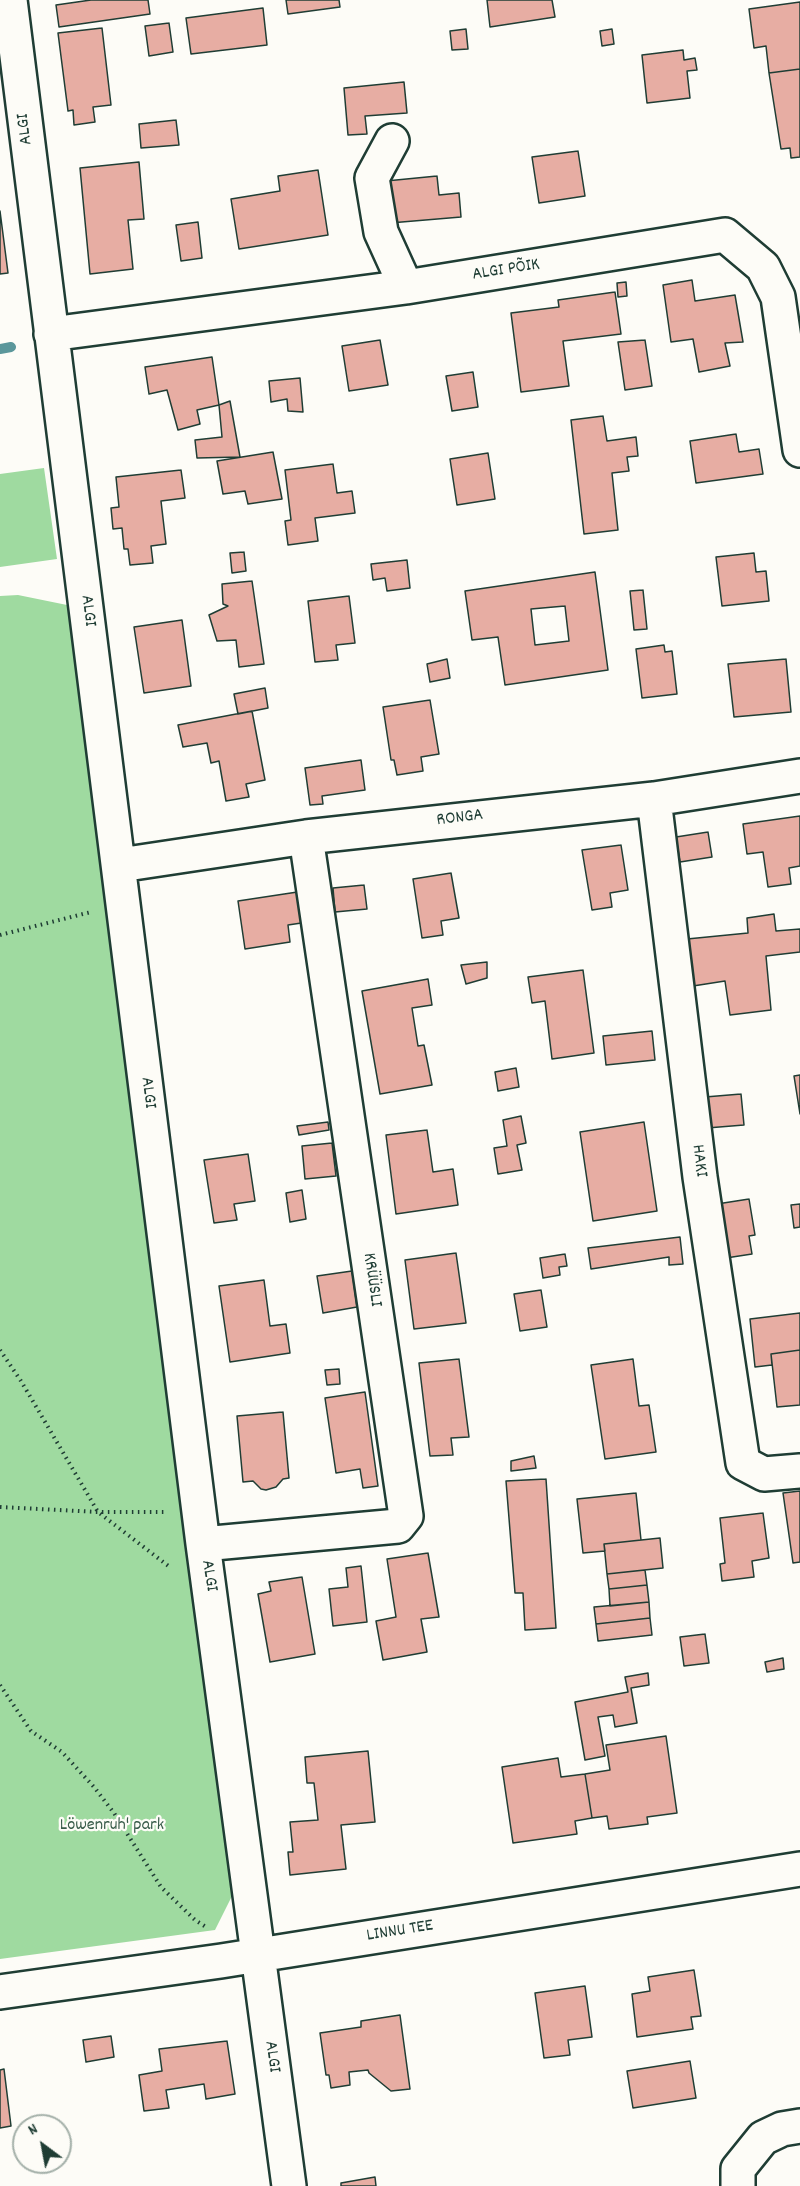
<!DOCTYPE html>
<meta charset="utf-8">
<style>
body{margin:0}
#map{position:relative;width:800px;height:2186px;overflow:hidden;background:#fdfcf7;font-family:Dekko,sans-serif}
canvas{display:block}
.north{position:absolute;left:12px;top:2114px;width:60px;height:60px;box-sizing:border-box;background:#fdfcf7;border:2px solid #a4b0a9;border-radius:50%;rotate:328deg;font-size:16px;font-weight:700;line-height:24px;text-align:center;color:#1f3d34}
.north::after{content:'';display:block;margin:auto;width:21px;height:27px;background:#1f3d34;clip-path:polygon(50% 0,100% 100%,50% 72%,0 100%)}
</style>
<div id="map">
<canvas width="800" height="2186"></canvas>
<div class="north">N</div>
</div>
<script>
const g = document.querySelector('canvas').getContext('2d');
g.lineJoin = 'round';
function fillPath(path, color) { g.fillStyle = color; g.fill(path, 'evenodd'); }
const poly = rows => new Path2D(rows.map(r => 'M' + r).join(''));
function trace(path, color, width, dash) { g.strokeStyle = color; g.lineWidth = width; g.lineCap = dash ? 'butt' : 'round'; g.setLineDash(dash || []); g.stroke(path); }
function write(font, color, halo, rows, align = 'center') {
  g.font = font + ' Dekko,sans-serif'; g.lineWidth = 4.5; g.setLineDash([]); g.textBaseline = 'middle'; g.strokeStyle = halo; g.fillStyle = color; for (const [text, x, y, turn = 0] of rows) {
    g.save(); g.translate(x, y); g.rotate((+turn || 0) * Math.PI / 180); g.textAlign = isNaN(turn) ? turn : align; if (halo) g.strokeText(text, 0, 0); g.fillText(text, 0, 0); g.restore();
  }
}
fillPath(poly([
 [44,468,57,559,0,567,0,474],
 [18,595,67,605,76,625,233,1894,215,1930,0,1959,0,596]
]), '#9fdaa0');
trace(poly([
 [0,349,11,347]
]), '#5b979b', 10);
const building = poly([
 [91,0,148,0,150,14,59,27,56,5,91,0],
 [286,0,339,0,340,7,288,14,286,0],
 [487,0,552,0,555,17,490,27,487,0],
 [800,2,800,69,769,73,766,46,754,48,749,9,800,2],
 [263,8,267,45,191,54,186,18,263,8],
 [169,23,173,52,149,56,145,26,169,23],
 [102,28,111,105,93,107,95,122,74,125,73,110,68,111,58,33,102,28],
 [466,29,468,49,452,50,450,31,466,29],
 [612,29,614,44,602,46,600,31,612,29],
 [683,50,684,60,695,58,697,70,687,71,690,98,647,103,642,55,683,50],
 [800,69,800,157,791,158,790,148,781,149,769,73,800,69],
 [404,82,407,113,365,116,367,134,348,135,344,88,404,82],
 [176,120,179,145,141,148,139,124,176,120],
 [578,151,585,196,539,203,532,157,578,151],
 [139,162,144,219,128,220,133,269,90,274,80,168,139,162],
 [318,170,328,235,239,249,231,199,280,191,278,176,318,170],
 [437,176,439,195,459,193,461,217,390,223,386,181,437,176],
 [0,211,8,273,0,274,0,211],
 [198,222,202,258,181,261,176,225,198,222],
 [692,280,695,301,735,295,743,342,725,343,730,366,699,372,693,339,671,342,663,285,692,280],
 [626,282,627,296,618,297,617,283,626,282],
 [615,292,621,334,563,341,569,386,521,392,511,313,559,307,558,300,615,292],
 [380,340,388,385,349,391,342,346,380,340],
 [645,340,652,386,625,390,618,342,645,340],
 [212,357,219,405,197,410,200,424,178,430,167,390,149,394,145,367,212,357],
 [473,372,478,407,452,411,446,376,473,372],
 [300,378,303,412,288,411,287,399,271,402,269,381,300,378],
 [230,401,240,457,197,458,195,440,222,437,219,405,230,401],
 [603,416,607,441,636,437,638,456,627,457,629,471,612,473,618,530,584,534,571,420,603,416],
 [736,434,739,452,759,449,763,474,696,483,690,441,736,434],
 [273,452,282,499,248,504,245,491,223,494,217,461,273,452],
 [488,453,495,499,457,505,450,459,488,453],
 [333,464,337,493,352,491,355,513,315,518,318,541,288,545,285,521,291,520,285,470,333,464],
 [181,470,185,498,161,501,166,544,151,546,153,563,130,565,128,549,124,549,122,528,113,529,111,508,119,507,116,477,181,470],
 [244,552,246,571,232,573,230,553,244,552],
 [754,553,756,572,766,571,769,601,722,606,716,557,754,553],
 [407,560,410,588,387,591,385,578,373,580,371,564,407,560],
 [595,572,608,670,505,685,498,637,472,640,465,591,595,572],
 [565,606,569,641,535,645,531,609,565,606],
 [252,581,264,664,239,667,236,640,217,641,209,615,228,606,223,604,222,584,252,581],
 [643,590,647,629,634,630,630,591,643,590],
 [349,596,355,643,336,645,338,660,315,662,308,601,349,596],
 [182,620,191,686,144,693,134,627,182,620],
 [664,645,665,652,672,651,677,694,642,698,636,649,664,645],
 [447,659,450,678,430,682,427,664,447,659],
 [786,659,791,712,734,717,728,664,786,659],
 [265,688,268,708,238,714,234,694,265,688],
 [430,700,439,754,421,757,423,771,397,775,394,760,391,760,383,707,430,700],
 [252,711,265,780,246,784,249,797,226,801,219,761,211,763,207,743,183,747,178,725,252,711],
 [361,760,365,790,322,796,323,804,310,805,305,768,361,760],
 [800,816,800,866,789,868,791,884,768,887,763,852,747,854,743,824,800,816],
 [708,832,712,857,680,862,676,837,708,832],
 [621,845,628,890,610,893,612,907,592,910,582,850,621,845],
 [451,873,459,918,441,921,443,935,422,938,413,879,451,873],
 [364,885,367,909,335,912,333,888,364,885],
 [304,891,308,922,288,925,290,942,245,949,238,901,304,891],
 [774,914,776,931,800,929,800,952,766,956,771,1010,730,1015,725,981,693,986,687,939,748,933,747,918,774,914],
 [487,962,487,978,466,984,461,965,487,962],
 [583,970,594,1053,552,1059,545,1001,532,1003,528,977,583,970],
 [428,979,432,1005,412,1008,418,1046,424,1045,432,1085,380,1094,362,991,428,979],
 [652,1031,655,1060,606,1065,603,1036,652,1031],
 [516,1068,519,1087,498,1091,495,1072,516,1068],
 [800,1075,800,1114,794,1076,800,1075],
 [741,1094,744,1125,707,1128,705,1097,741,1094],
 [521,1116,526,1143,517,1145,522,1170,498,1174,494,1148,507,1146,503,1120,521,1116],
 [328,1122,329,1130,299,1135,297,1126,328,1122],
 [644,1122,657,1211,593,1221,580,1132,644,1122],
 [427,1130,433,1172,453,1169,458,1205,396,1214,386,1135,427,1130],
 [332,1143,336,1176,305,1179,302,1146,332,1143],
 [248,1154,255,1201,234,1204,237,1220,214,1223,204,1160,248,1154],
 [302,1190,306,1219,290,1222,286,1193,302,1190],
 [749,1199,755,1235,749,1236,752,1254,726,1258,717,1204,749,1199],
 [800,1204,800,1227,794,1228,791,1205,800,1204],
 [680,1237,683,1264,669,1265,669,1257,591,1269,588,1248,680,1237],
 [456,1253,466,1323,414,1329,405,1260,456,1253],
 [565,1254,567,1266,559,1267,560,1275,543,1278,540,1258,565,1254],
 [352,1271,357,1307,323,1313,317,1276,352,1271],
 [264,1280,270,1326,286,1324,290,1353,230,1362,219,1286,264,1280],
 [541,1290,547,1327,520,1331,514,1294,541,1290],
 [800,1313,800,1350,771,1354,772,1365,755,1367,750,1319,800,1313],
 [800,1350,800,1405,777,1407,771,1354,800,1350],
 [459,1359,469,1437,451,1438,453,1455,430,1456,419,1363,459,1359],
 [633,1359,639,1406,649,1405,656,1452,605,1459,591,1365,633,1359],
 [339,1369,340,1384,327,1385,325,1370,339,1369],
 [365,1392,378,1486,363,1488,360,1469,336,1473,325,1398,365,1392],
 [283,1412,289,1478,283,1479,276,1487,266,1490,261,1489,253,1481,243,1482,237,1416,283,1412],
 [534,1456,536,1468,511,1471,511,1461,534,1456],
 [546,1479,556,1628,525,1630,523,1593,515,1593,506,1481,546,1479],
 [800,1491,800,1562,793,1563,783,1493,800,1491],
 [636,1493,641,1540,604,1544,605,1551,583,1553,577,1499,636,1493],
 [763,1513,769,1558,752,1561,754,1577,722,1581,720,1564,725,1563,720,1518,763,1513],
 [660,1538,663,1568,607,1574,604,1544,660,1538],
 [428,1553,439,1617,421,1619,427,1652,383,1660,376,1621,396,1617,387,1559,428,1553],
 [361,1566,367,1622,333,1626,329,1589,348,1587,346,1568,361,1566],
 [645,1570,647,1585,609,1589,607,1574,645,1570],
 [302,1577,315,1654,270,1662,258,1594,271,1591,269,1582,302,1577],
 [647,1585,649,1602,610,1606,609,1589,647,1585],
 [649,1602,650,1618,596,1624,594,1607,649,1602],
 [650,1618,652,1635,598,1641,596,1624,650,1618],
 [705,1634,709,1663,684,1666,680,1637,705,1634],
 [783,1658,784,1669,767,1672,765,1662,783,1658],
 [648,1673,649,1685,631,1688,637,1723,615,1727,613,1715,598,1717,605,1756,585,1760,575,1702,628,1692,625,1677,648,1673],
 [666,1736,677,1813,647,1817,648,1824,609,1829,607,1816,592,1818,585,1774,610,1770,606,1745,666,1736],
 [368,1751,375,1822,341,1825,346,1869,290,1875,288,1852,293,1852,290,1822,318,1820,314,1783,307,1783,305,1757,368,1751],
 [558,1758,561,1777,585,1774,592,1818,575,1821,577,1834,513,1843,502,1767,558,1758],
 [694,1970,701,2016,691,2017,693,2029,637,2037,632,1994,650,1991,648,1977,694,1970],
 [585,1986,592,2037,568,2040,570,2055,544,2058,535,1993,585,1986],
 [400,2015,410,2089,391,2091,369,2073,368,2070,349,2072,350,2085,331,2088,329,2075,326,2075,320,2033,361,2027,361,2021,400,2015],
 [111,2036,114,2057,86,2062,83,2040,111,2036],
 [227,2041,235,2094,206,2099,204,2084,166,2090,169,2108,144,2111,139,2075,162,2071,159,2049,227,2041],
 [690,2061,696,2098,633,2108,627,2071,690,2061],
 [4,2069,11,2126,0,2128,0,2070,4,2069],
 [375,2177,376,2186,341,2186,341,2183,375,2177]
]);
fillPath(building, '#e7ada3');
trace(building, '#1f3d34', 1.5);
const minor = poly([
 [10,0,203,1544,289,2186],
 [392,141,372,178,381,232,406,287],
 [51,334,406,287,725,235,763,267,778,297,800,450],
 [654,799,700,1177,743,1463,764,1474,800,1471],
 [120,865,306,837,654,799,800,776],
 [203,1544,398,1526,406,1516,306,837],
 [0,1992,221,1961,800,1869],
 [738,2186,738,2169,763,2138,782,2129,800,2126]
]);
trace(minor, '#1f3d34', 38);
trace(poly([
 [0,935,91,912],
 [0,1350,21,1381,98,1512,171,1568],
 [0,1507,98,1512,164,1512],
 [0,1685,31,1731,62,1752,94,1787,114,1813,161,1887,195,1920,206,1927]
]), '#1f3d34', 4, [1.5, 4.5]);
trace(minor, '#fdfcf7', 33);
write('18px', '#1f3d34', '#fdfcf7', [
 ["ALGI",26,129,-97],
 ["ALGI PÕIK",506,271,-9],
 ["ALGI",87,611,83],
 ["RONGA",460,819,-7],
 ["ALGI",147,1093,83],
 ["HAKI",698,1161,83],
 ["KRÜÜSLI",371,1280,82],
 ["ALGI",208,1576,81],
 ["LINNU TEE",400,1932,-9],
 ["ALGI",271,2057,82]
]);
write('18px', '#395c4a', '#fdfcf7', [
 ["Löwenruh' park",112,1827]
]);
</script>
